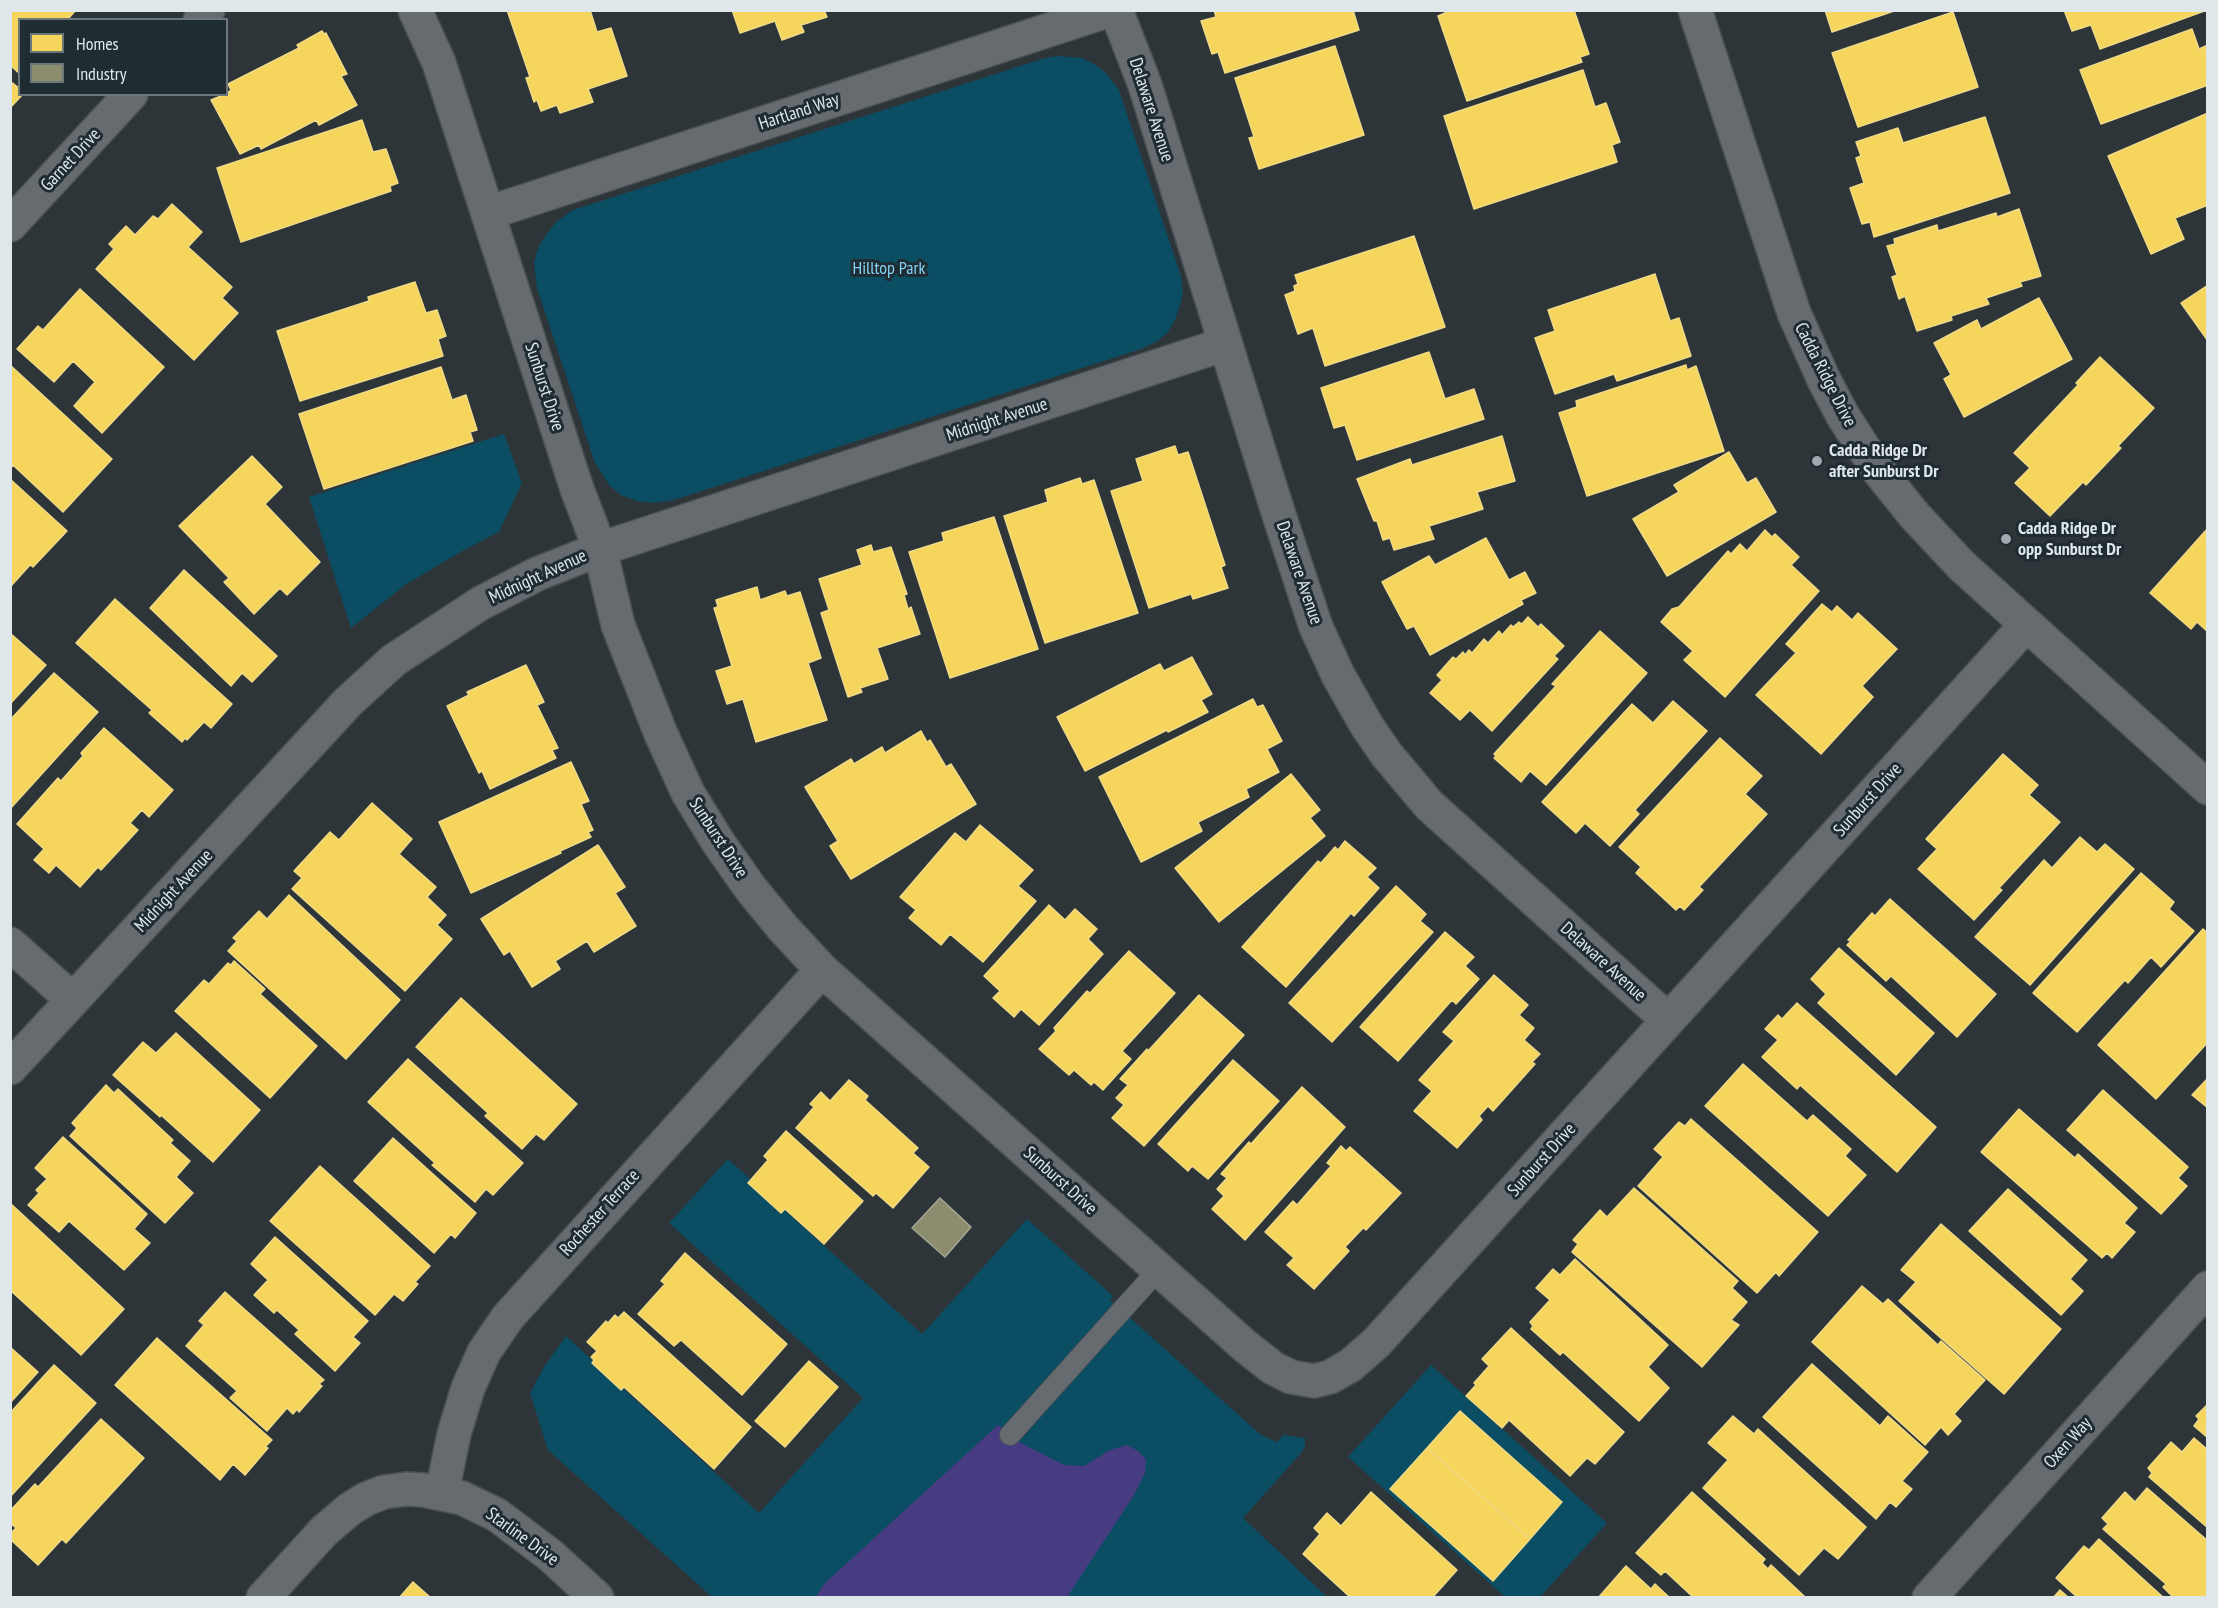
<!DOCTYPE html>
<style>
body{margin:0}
#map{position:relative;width:2218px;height:1608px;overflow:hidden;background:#2e3539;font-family:"PT Sans Narrow",sans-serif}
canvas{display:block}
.frame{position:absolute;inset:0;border:12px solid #dfe7eb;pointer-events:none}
.legend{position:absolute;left:18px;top:18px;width:210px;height:78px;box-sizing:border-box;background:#1f2c32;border:2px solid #6c777c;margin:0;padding:8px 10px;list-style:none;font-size:18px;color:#dfe7eb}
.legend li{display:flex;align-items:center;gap:12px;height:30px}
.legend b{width:30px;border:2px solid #6c777c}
</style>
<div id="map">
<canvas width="2218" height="1608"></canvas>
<div class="frame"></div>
<ul class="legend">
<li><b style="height:16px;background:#f6d55c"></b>Homes</li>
<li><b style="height:16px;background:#8c8c6e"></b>Industry</li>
</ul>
</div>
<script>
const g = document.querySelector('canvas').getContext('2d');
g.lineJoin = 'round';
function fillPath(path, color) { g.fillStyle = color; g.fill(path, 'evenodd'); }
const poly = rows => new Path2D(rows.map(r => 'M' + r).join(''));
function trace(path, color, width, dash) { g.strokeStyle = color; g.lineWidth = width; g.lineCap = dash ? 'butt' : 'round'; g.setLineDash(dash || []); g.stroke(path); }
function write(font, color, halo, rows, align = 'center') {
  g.font = font + ' "PT Sans Narrow",sans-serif'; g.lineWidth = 6; g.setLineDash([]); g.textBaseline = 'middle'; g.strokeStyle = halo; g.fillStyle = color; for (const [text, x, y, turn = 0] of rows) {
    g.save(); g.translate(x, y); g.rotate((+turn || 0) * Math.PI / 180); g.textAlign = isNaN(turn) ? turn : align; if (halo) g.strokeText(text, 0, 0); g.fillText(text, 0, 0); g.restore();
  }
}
fillPath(poly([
 [1057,56,1082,58,1094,64,1106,73,1119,90,1181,276,1183,292,1180,305,1175,320,1168,332,1156,342,1141,349,674,500,654,503,637,501,621,495,610,486,595,463,537,288,534,263,537,252,541,242,556,222,573,210,1045,58],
 [504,434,522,483,499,532,464,550,405,585,351,628,309,497],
 [728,1159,922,1334,1027,1219,1113,1296,1110,1300,1261,1435,1277,1442,1283,1435,1305,1438,1305,1446,1301,1453,1243,1518,1325,1595,1322,1598,712,1597,548,1450,530,1393,544,1367,566,1336,759,1513,863,1398,669,1223],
 [1431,1365,1607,1523,1540,1597,1505,1597,1348,1457]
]), '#0b4d63');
fillPath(poly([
 [998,1425,1019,1442,1064,1465,1084,1466,1110,1450,1127,1445,1138,1451,1146,1460,1145,1473,1134,1495,1067,1597,815,1598,824,1584]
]), '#473c81');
const homes = poly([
 [10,10,76,10,67,20,20,20,20,74,10,65,10,10],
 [507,10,590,10,597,32,611,28,627,76,588,89,593,102,560,113,557,105,541,111,537,100,534,102,526,78,530,77,507,10],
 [732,10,824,10,827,17,801,25,804,32,782,40,775,21,740,33,732,10],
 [1214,10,1353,10,1359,30,1225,73,1218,52,1212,54,1201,21,1216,17,1214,10],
 [1452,10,1574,10,1589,54,1580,57,1582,62,1467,101,1438,16,1452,10],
 [1825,10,1897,10,1832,32,1825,10],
 [2064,10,2207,10,2100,49,2091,25,2072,31,2064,10],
 [1953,12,1978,87,1858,127,1832,53,1953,12],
 [2192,29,2199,49,2208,45,2208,85,2101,124,2080,70,2192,29],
 [322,31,324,34,326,33,347,74,341,76,357,105,319,125,316,120,261,149,259,145,240,154,211,100,226,94,231,90,228,84,299,48,297,45,322,31],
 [1335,46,1364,135,1259,169,1249,138,1254,137,1235,78,1335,46],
 [1583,70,1595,107,1606,103,1620,142,1612,145,1617,162,1474,209,1444,116,1583,70],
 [10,81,20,89,20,94,23,94,10,108,10,81],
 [2208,113,2208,205,2175,218,2184,239,2151,254,2108,156,2208,113],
 [1985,117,2010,193,1874,237,1870,222,1862,224,1850,188,1864,183,1856,158,1861,156,1856,142,1898,128,1903,143,1985,117],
 [362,120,373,152,386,149,398,183,390,186,391,191,241,242,217,168,362,120],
 [172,204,202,232,188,247,232,287,222,298,238,313,194,360,96,269,114,249,109,244,126,226,135,235,153,216,158,219,172,204],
 [2019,209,2041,276,2020,282,2022,286,1986,298,1989,304,1951,316,1952,320,1917,331,1905,296,1899,299,1892,277,1897,275,1887,246,1895,244,1894,239,1937,225,1938,231,1996,213,1997,217,2019,209],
 [1414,236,1445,327,1325,366,1313,328,1298,334,1285,295,1295,291,1294,286,1298,284,1295,275,1414,236],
 [1655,274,1670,321,1679,318,1691,356,1617,381,1614,374,1555,394,1535,338,1555,331,1548,310,1655,274],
 [415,282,426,313,437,310,446,336,438,339,443,356,300,401,277,331,369,301,368,297,415,282],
 [2208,285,2208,341,2181,303,2208,285],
 [80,289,164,367,102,433,74,406,95,382,73,361,54,382,17,349,38,326,43,330,80,289],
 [2039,298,2072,359,1964,417,1944,379,1951,375,1934,343,1977,320,1981,329,2039,298],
 [1429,352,1445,399,1474,389,1484,419,1357,460,1345,425,1334,428,1321,388,1429,352],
 [2100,357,2154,408,2118,446,2121,448,2086,485,2083,482,2050,516,2015,483,2030,468,2014,453,2078,385,2076,383,2100,357],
 [10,365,112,459,63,512,13,465,10,468,10,365],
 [1686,365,1687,370,1696,366,1724,451,1587,496,1559,413,1577,407,1576,401,1686,365],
 [441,367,452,400,466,395,477,430,470,432,473,441,324,489,299,414,441,367],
 [1502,436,1515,481,1477,492,1483,509,1429,526,1434,539,1394,550,1390,538,1383,540,1377,521,1374,521,1357,479,1410,459,1412,465,1502,436],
 [1175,446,1178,455,1188,452,1225,565,1221,567,1228,588,1193,599,1191,594,1149,608,1111,491,1143,481,1136,459,1175,446],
 [1729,452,1747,483,1756,478,1776,512,1667,576,1633,519,1679,492,1674,485,1729,452],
 [252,456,282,487,265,504,320,562,287,595,280,588,254,614,224,582,229,578,179,526,252,456],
 [1080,478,1082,484,1094,480,1138,613,1045,643,1004,516,1048,502,1045,490,1080,478],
 [10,479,67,531,33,567,30,565,11,586,10,479],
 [994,517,1038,649,950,678,909,552,944,541,942,533,994,517],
 [2208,528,2208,632,2197,622,2191,629,2150,593,2208,528],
 [1765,530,1772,537,1775,534,1799,557,1791,565,1819,591,1725,697,1684,660,1693,651,1661,622,1672,609,1679,607,1728,551,1731,554,1740,544,1747,551,1765,530],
 [1486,538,1509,580,1525,572,1536,593,1521,600,1523,604,1430,655,1414,626,1407,629,1382,582,1429,556,1435,565,1486,538],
 [871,545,873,552,891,547,907,594,904,595,908,609,911,607,920,634,877,648,888,679,860,688,862,692,848,697,821,613,829,610,819,579,862,565,857,550,871,545],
 [184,570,277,656,252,682,242,673,231,686,150,608,184,570],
 [757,587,760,600,785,591,787,596,800,592,821,658,808,663,827,720,756,742,743,699,727,704,716,671,732,666,714,608,718,607,716,600,757,587],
 [115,599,232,704,211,728,204,722,187,740,185,738,182,742,149,713,152,710,76,643,115,599],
 [1822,604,1832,612,1837,606,1852,620,1858,613,1897,649,1862,686,1873,697,1821,754,1756,695,1796,653,1786,644,1822,604],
 [1528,617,1538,627,1541,624,1564,646,1554,656,1558,659,1492,731,1470,710,1460,720,1430,693,1442,680,1437,675,1453,657,1456,659,1463,652,1465,655,1469,650,1472,653,1484,639,1488,643,1499,631,1502,635,1511,625,1513,627,1519,622,1522,624,1528,617],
 [1600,631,1647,673,1546,785,1530,771,1521,782,1494,758,1496,756,1494,754,1556,686,1552,684,1600,631],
 [10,633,46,665,10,704,10,633],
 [1192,657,1212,694,1201,700,1208,712,1168,732,1167,730,1085,771,1057,717,1160,664,1164,671,1192,657],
 [526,665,544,702,537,705,558,748,552,750,556,758,490,789,482,771,479,773,447,706,469,695,467,692,526,665],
 [54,673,98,712,10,809,10,720,54,673],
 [1253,699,1257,707,1263,705,1282,741,1267,749,1279,772,1246,789,1249,797,1198,822,1202,831,1141,862,1099,777,1253,699],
 [1673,701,1707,731,1635,810,1639,814,1610,846,1585,823,1576,833,1542,802,1632,704,1653,723,1673,701],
 [104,728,173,790,149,817,142,810,130,823,138,830,101,870,98,867,80,887,56,865,49,873,34,860,44,849,17,824,58,778,61,781,83,756,81,753,104,728],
 [921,731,927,742,930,740,946,767,951,764,976,804,851,879,830,846,838,841,805,787,851,759,854,764,882,747,885,753,921,731],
 [1720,738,1762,776,1745,794,1767,814,1699,887,1703,890,1684,910,1680,906,1676,910,1636,873,1641,867,1619,847,1720,738],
 [2003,754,2038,785,2029,795,2060,822,1999,888,2002,890,1974,920,1918,869,1937,849,1926,839,2003,754],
 [571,762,589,801,581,804,593,830,588,832,591,837,560,851,561,853,471,893,439,822,571,762],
 [1291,774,1320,810,1310,818,1325,836,1219,922,1175,868,1291,774],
 [372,803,412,839,399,854,436,887,427,897,446,915,437,925,452,939,405,991,292,889,302,878,294,871,330,832,339,840,372,803],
 [980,825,1033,870,1018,886,1036,901,983,962,950,934,941,945,909,918,916,910,900,897,955,833,966,842,980,825],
 [2080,837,2097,852,2105,844,2134,869,2030,985,1975,937,2044,860,2052,868,2080,837],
 [1345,841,1376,868,1367,877,1379,888,1354,916,1351,913,1286,987,1242,947,1318,861,1321,863,1335,847,1338,850,1345,841],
 [598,845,625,887,615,893,636,926,594,952,587,941,555,961,560,969,532,987,510,951,504,955,481,919,598,845],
 [2141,873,2174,902,2169,909,2194,931,2161,967,2151,957,2128,983,2125,980,2077,1032,2033,993,2141,873],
 [1396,886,1426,914,1420,921,1433,932,1332,1042,1289,1003,1396,886],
 [289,895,400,1000,346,1059,228,951,237,941,233,938,259,911,267,919,289,895],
 [1890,899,1996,994,1957,1037,1891,976,1886,981,1847,945,1851,941,1848,940,1872,913,1875,916,1890,899],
 [1049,905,1065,920,1075,909,1097,929,1088,939,1103,954,1039,1025,1021,1009,1014,1017,993,998,1000,991,984,976,1049,905],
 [2203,929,2208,933,2208,1042,2156,1099,2098,1045,2203,929],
 [1445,932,1474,957,1465,966,1479,979,1456,1004,1452,1000,1398,1061,1360,1027,1445,932],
 [1839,948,1934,1033,1896,1075,1818,1003,1826,994,1811,979,1839,948],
 [1129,951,1175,993,1122,1051,1131,1059,1103,1090,1094,1082,1091,1085,1074,1070,1069,1075,1039,1049,1056,1031,1054,1028,1087,991,1090,993,1129,951],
 [234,961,265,989,260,994,317,1046,270,1098,175,1011,204,980,209,984,228,963,231,965,234,961],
 [1494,975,1528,1005,1519,1015,1534,1028,1524,1040,1540,1054,1532,1062,1535,1064,1493,1111,1488,1106,1479,1116,1482,1120,1457,1148,1414,1111,1432,1091,1419,1080,1454,1041,1443,1032,1494,975],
 [1199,995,1244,1035,1144,1146,1112,1118,1124,1105,1116,1098,1128,1085,1120,1079,1147,1049,1148,1051,1199,995],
 [461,998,577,1104,544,1140,536,1134,522,1149,485,1116,488,1113,416,1047,461,998],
 [1797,1003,1936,1127,1897,1172,1800,1085,1797,1089,1762,1057,1778,1040,1765,1029,1778,1015,1782,1019,1797,1003],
 [176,1033,260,1110,213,1162,161,1115,160,1117,113,1075,143,1042,156,1053,176,1033],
 [408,1059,523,1163,493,1195,486,1189,475,1202,432,1165,435,1163,368,1102,408,1059],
 [1233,1060,1279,1101,1208,1179,1192,1166,1188,1171,1158,1144,1233,1060],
 [1743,1064,1807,1121,1813,1115,1851,1149,1845,1156,1866,1175,1828,1216,1705,1106,1743,1064],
 [2208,1078,2208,1108,2192,1095,2208,1078],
 [849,1080,868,1096,865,1100,918,1148,913,1153,929,1167,893,1208,876,1193,873,1196,796,1128,814,1107,810,1104,821,1092,830,1101,849,1080],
 [106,1085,114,1093,118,1089,173,1140,170,1143,190,1161,176,1177,193,1193,165,1223,70,1136,77,1128,72,1123,106,1085],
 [1302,1087,1345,1127,1245,1240,1212,1209,1224,1196,1217,1189,1227,1178,1221,1174,1249,1142,1251,1144,1302,1087],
 [2103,1090,2188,1167,2178,1178,2187,1186,2161,1214,2067,1130,2103,1090],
 [2019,1109,2075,1158,2078,1154,2137,1208,2124,1223,2135,1232,2112,1258,2107,1253,2102,1258,1981,1152,2019,1109],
 [1691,1119,1818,1232,1779,1276,1776,1272,1757,1293,1638,1186,1663,1157,1654,1149,1679,1122,1685,1126,1691,1119],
 [786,1131,863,1201,824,1244,785,1209,781,1213,748,1183,768,1160,764,1156,786,1131],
 [63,1137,147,1214,134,1229,150,1243,124,1270,69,1221,59,1232,28,1205,39,1193,36,1190,47,1179,35,1168,63,1137],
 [393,1138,476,1213,455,1238,451,1234,434,1253,354,1181,393,1138],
 [1341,1146,1346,1151,1350,1147,1401,1193,1366,1230,1363,1228,1345,1247,1349,1251,1314,1289,1287,1265,1294,1258,1265,1232,1293,1201,1297,1205,1331,1166,1327,1163,1341,1146],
 [320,1166,430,1266,415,1282,418,1284,403,1301,394,1294,375,1315,270,1221,320,1166],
 [1634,1188,1738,1281,1732,1288,1747,1302,1731,1320,1739,1325,1702,1367,1572,1252,1578,1244,1573,1240,1600,1210,1607,1217,1634,1188],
 [2008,1189,2087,1260,2070,1279,2083,1291,2061,1315,1969,1231,2008,1189],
 [10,1203,124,1309,81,1355,10,1290,10,1203],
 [1941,1224,2061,1329,2004,1394,1899,1301,1916,1282,1901,1270,1941,1224],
 [275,1237,368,1321,353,1337,360,1343,335,1371,295,1334,299,1330,277,1310,274,1313,254,1295,268,1280,251,1264,275,1237],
 [685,1253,787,1344,742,1395,681,1340,674,1346,638,1314,665,1284,661,1281,685,1253],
 [1575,1259,1668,1345,1648,1367,1669,1388,1639,1421,1563,1352,1560,1355,1531,1329,1533,1326,1530,1322,1550,1300,1536,1288,1553,1269,1560,1275,1575,1259],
 [1862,1286,1883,1304,1888,1299,1938,1345,1941,1341,1985,1380,1954,1414,1961,1421,1948,1435,1941,1427,1925,1445,1812,1342,1862,1286],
 [225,1292,324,1380,319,1384,322,1386,299,1412,297,1409,293,1414,287,1408,267,1431,230,1398,237,1391,186,1346,204,1325,199,1321,225,1292],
 [624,1312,751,1427,714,1469,624,1387,621,1390,592,1363,594,1360,591,1357,597,1351,587,1342,606,1321,608,1323,615,1315,618,1318,624,1312],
 [1511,1328,1624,1432,1595,1464,1587,1458,1570,1476,1509,1420,1502,1428,1466,1396,1476,1385,1474,1383,1489,1366,1482,1359,1511,1328],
 [157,1338,272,1440,265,1447,268,1448,245,1475,233,1464,220,1480,115,1385,157,1338],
 [10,1347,38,1372,10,1403,10,1347],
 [809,1361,838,1387,785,1447,755,1421,809,1361],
 [1812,1364,1880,1426,1888,1416,1928,1452,1902,1481,1912,1489,1896,1507,1890,1502,1876,1519,1763,1417,1812,1364],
 [54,1365,96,1403,10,1497,10,1413,54,1365],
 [2208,1404,2208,1438,2194,1426,2199,1419,2196,1416,2208,1404],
 [1460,1411,1562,1502,1530,1539,1427,1448,1460,1411],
 [1733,1416,1754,1434,1758,1429,1866,1527,1838,1559,1824,1548,1799,1575,1703,1488,1728,1460,1708,1443,1733,1416],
 [101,1419,144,1458,66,1543,62,1539,38,1565,10,1539,10,1534,16,1528,10,1523,10,1511,35,1484,38,1487,101,1419],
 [2194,1438,2208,1450,2208,1528,2149,1477,2152,1473,2148,1468,2171,1442,2182,1452,2194,1438],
 [1427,1448,1530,1539,1493,1581,1390,1489,1427,1448],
 [2147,1488,2208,1541,2208,1598,2174,1598,2163,1587,2166,1584,2103,1529,2108,1524,2102,1518,2125,1492,2135,1502,2147,1488],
 [1371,1492,1457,1570,1432,1598,1351,1598,1303,1554,1320,1534,1314,1528,1327,1513,1341,1526,1371,1492],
 [1692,1492,1765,1559,1762,1563,1768,1569,1771,1565,1804,1596,1803,1598,1694,1598,1665,1571,1661,1575,1636,1553,1692,1492],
 [2099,1539,2164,1598,2078,1598,2056,1578,2084,1546,2089,1550,2099,1539],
 [1626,1566,1651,1589,1655,1584,1670,1598,1598,1598,1626,1566],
 [413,1582,431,1598,399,1598,413,1582],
 [2060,1590,2069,1598,2053,1598,2060,1590]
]);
fillPath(homes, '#f6d55c');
trace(homes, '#efda87', 1.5);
const industry = poly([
 [940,1198,971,1227,945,1257,912,1228,940,1198]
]);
fillPath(industry, '#8c8c6e');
trace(industry, '#a5a794', 1.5);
const service = poly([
 [1010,1435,1159,1269]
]);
const minor = poly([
 [415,10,439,63,577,489,600,549,618,625,661,734,688,793,718,842,751,889,783,928,822,970,1245,1346,1273,1368,1291,1377,1314,1381,1330,1377,1351,1365,1377,1342,2026,625],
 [1116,10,1145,85,1278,512,1316,627,1338,675,1367,726,1387,755,1429,805,1668,1020],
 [200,20,208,10],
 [488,213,1110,10],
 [10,225,131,94],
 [10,944,73,1000],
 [10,1068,348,702,394,660,481,603,537,574,600,549,1225,344],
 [442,1493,454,1434,468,1388,484,1352,508,1317,822,970],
 [263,1598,324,1531,350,1509,366,1499,384,1492,406,1489,423,1490,462,1498,497,1515,550,1555,597,1598],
 [1929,1598,2208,1288]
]);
const tertiary = poly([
 [1695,10,1794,313,1824,380,1843,416,1861,444,1878,470,1915,516,1962,566,2208,788]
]);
trace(service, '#4b5154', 22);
trace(minor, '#4b5154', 36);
trace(tertiary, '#4b5154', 36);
trace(service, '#656b6f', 20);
trace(minor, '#656b6f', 33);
trace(tertiary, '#656b6f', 33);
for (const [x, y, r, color] of [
 [1817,461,6,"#a1a9ad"],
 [2006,539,6,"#a1a9ad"]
]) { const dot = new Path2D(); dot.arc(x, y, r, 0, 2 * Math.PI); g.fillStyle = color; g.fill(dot); trace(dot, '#1f2c32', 2); }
write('18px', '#dfe7eb', '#1f2c32', [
 ["Delaware Avenue",1151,110,72],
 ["Hartland Way",799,112,-18],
 ["Garnet Drive",71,160,-47],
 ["Cadda Ridge Drive",1825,375,63],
 ["Sunburst Drive",544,387,72],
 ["Midnight Avenue",997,420,-18],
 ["Delaware Avenue",1299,573,71],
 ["Midnight Avenue",538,577,-25],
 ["Sunburst Drive",1868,800,-48],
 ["Sunburst Drive",718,838,57],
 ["Midnight Avenue",174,891,-47],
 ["Delaware Avenue",1603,962,42],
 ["Sunburst Drive",1542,1160,-48],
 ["Sunburst Drive",1060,1181,42],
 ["Rochester Terrace",600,1213,-48],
 ["Oxen Way",2068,1443,-48],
 ["Starline Drive",522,1537,36]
]);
write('18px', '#83d1f4', '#1f2c32', [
 ["Hilltop Park",889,269]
]);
write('bold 18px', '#dfe7eb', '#1f2c32', [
 ["Cadda Ridge Dr",1829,451],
 ["after Sunburst Dr",1829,472],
 ["Cadda Ridge Dr",2018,529],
 ["opp Sunburst Dr",2018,550]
], 'left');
</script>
